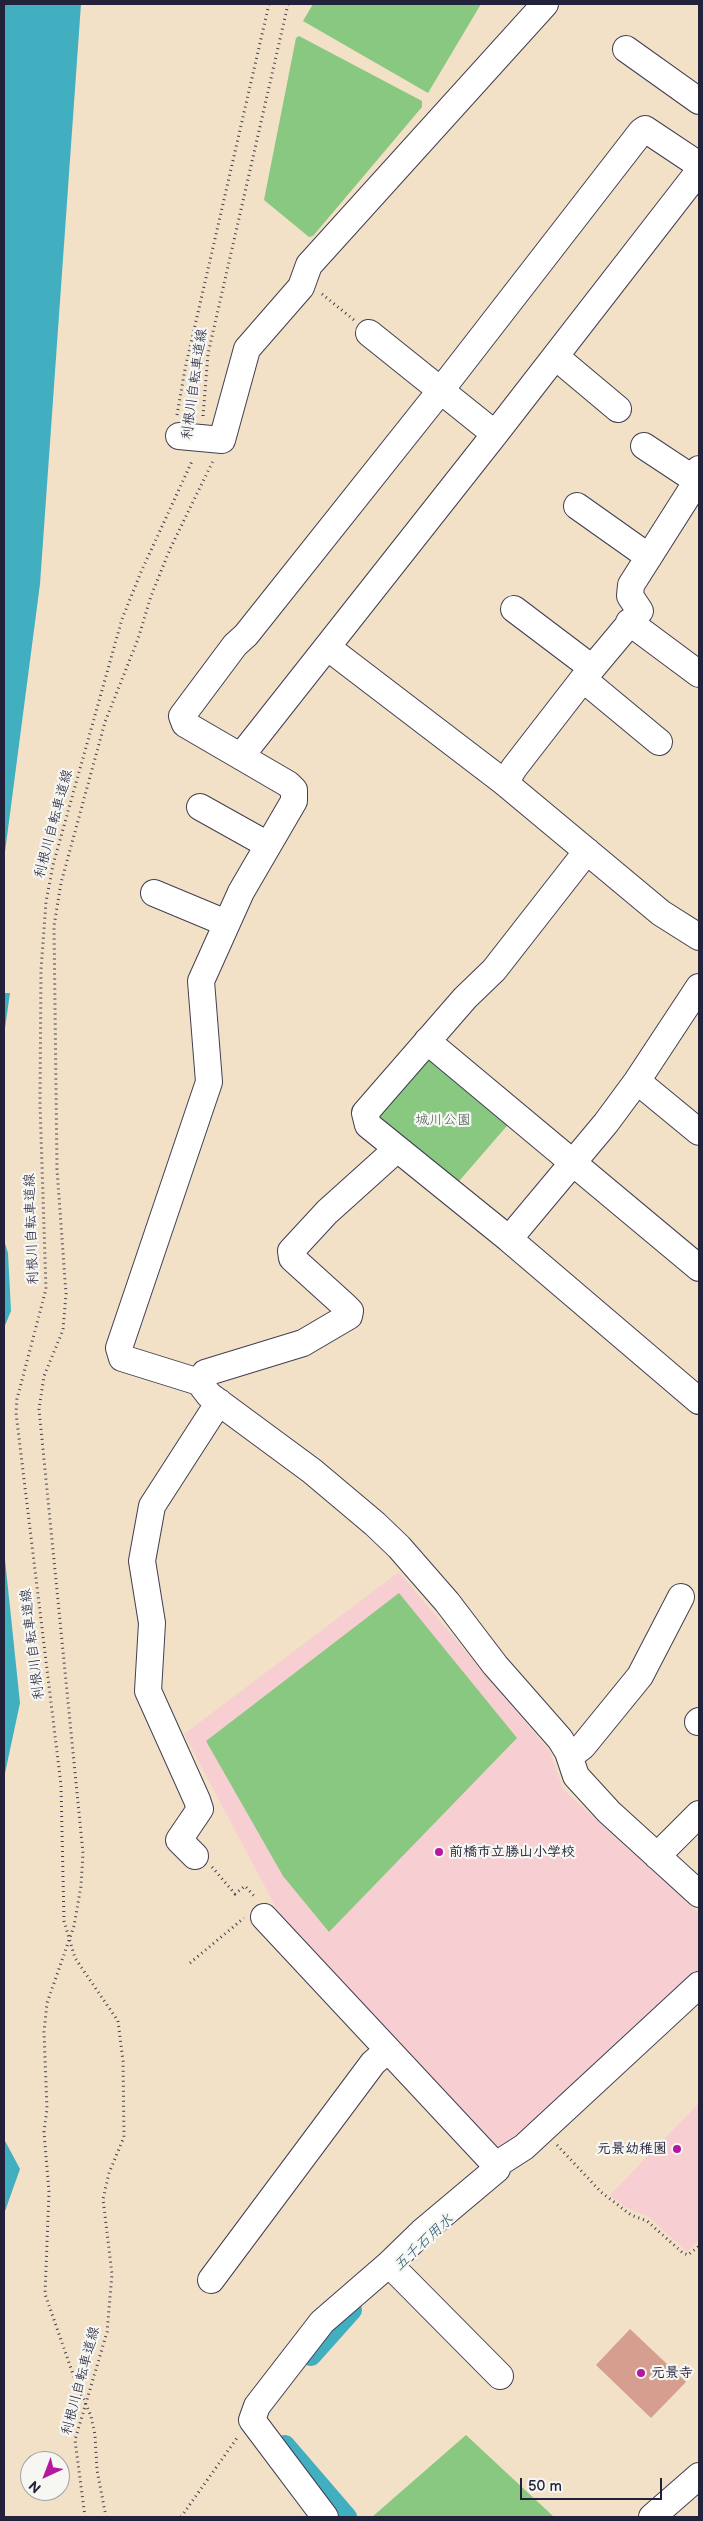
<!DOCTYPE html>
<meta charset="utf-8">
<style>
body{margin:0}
#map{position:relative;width:703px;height:2521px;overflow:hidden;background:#f2e1c7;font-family:"Balsamiq Sans",sans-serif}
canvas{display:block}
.frame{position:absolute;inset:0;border:5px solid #22223b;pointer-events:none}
.north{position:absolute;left:20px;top:2451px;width:50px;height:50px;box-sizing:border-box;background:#f6f6f2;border:1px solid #a1a1a9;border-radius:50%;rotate:223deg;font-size:14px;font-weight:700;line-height:20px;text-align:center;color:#22223b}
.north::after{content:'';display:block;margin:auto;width:18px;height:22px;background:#b5179e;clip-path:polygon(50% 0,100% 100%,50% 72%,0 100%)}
.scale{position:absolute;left:520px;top:2478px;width:142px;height:22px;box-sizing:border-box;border:2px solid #22223b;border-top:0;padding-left:6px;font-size:15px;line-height:18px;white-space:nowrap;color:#22223b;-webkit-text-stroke:4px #f6f6f2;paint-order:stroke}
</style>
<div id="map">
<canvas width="703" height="2521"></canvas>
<div class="frame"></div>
<div class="north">N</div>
<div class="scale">50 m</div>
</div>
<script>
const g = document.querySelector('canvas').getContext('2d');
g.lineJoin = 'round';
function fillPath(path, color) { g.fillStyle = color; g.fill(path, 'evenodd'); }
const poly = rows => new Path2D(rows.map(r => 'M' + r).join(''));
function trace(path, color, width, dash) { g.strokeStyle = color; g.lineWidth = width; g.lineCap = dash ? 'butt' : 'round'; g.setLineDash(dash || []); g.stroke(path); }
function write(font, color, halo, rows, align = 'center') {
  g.font = font + ' "Balsamiq Sans","Klee One",sans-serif'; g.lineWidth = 4.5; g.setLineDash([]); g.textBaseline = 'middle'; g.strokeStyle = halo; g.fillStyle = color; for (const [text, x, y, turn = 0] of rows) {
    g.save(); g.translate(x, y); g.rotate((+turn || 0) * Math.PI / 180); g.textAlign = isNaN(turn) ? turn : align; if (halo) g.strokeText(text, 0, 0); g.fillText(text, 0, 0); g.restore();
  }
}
fillPath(poly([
 [399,1572,549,1750,564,1790,699,1913,699,1970,498,2151,282,1919,184,1734],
 [699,2103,699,2240,687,2252,649,2217,625,2207,610,2195]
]), '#f7cfd2');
fillPath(poly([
 [313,4,481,4,428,93,303,21],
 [299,36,422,101,422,107,313,236,309,237,264,200,296,38],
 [424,1056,512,1120,454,1187,377,1125,376,1114],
 [399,1593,517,1738,329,1932,283,1876,206,1741],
 [466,2435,554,2517,372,2517]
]), '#88c880');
fillPath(poly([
 [4,4,81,4,40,584,5,852,4,904],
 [4,993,10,993,4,1035],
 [4,1240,8,1253,11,1311,4,1328],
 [4,1550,20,1703,4,1778],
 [4,2139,20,2169,4,2214]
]), '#42afc0');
trace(poly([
 [311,2356,352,2310],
 [285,2445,347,2517]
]), '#42afc0', 20);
fillPath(poly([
 [630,2329,686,2382,651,2418,596,2365]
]), '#d59e8f');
const minor = poly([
 [626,49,699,101],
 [699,165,645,129,641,132,441,390,246,635,235,645,182,716,185,724,288,784,294,790,294,801,241,892,201,981,209,1082,119,1348,122,1358,199,1382,209,1395,312,1471,375,1524,399,1547,447,1602,495,1665,560,1739,568,1752,576,1776,609,1812,699,1894],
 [369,333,495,434],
 [556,357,618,409],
 [179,436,222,440,247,349,301,287,309,265,545,4],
 [644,446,697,481],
 [577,506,649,557],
 [514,609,592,668],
 [629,622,699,674],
 [327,647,505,783,661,913,699,937],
 [583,679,659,742],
 [241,756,495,434,699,171],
 [505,783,514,768,583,679,640,611,630,596,631,585,697,481,699,469],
 [200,807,268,845],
 [587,851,494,970,465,998,365,1113,368,1125,509,1239,699,1401],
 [154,893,226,923],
 [427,1041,699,1268],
 [637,1081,699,1132],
 [509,1239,606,1123,637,1081,699,987],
 [199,1382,205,1373,303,1343,349,1316,350,1311,345,1306,292,1258,291,1251,327,1212,397,1149],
 [698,1722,699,1721],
 [568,1752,578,1750,583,1746,640,1676,681,1597],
 [195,1856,179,1840,200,1809,197,1800,148,1691,152,1623,142,1561,152,1506,219,1402],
 [657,1856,699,1814],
 [264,1917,490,2159,499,2163],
 [389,2264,500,2376],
 [211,2280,373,2063,388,2050],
 [325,2517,252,2420,257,2406,322,2322,389,2264,422,2232,497,2169,499,2163,524,2147,699,1985],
 [652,2517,699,2476]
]);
trace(minor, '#413f50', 28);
trace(poly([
 [322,294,354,320],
 [177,415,185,369,269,4],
 [203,416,208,354,288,4],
 [212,1867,235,1894,245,1886,256,1898],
 [190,1963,244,1918],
 [557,2145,601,2192,631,2215,647,2221,683,2253,688,2255,699,2246],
 [85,2517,75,2440,107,2332,112,2274,103,2199,109,2173,124,2137,123,2061,118,2021,75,1958,64,1921,61,1785,16,1413,17,1399,46,1289,40,1104,41,970,46,902,53,865,122,619,141,572,193,459],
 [106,2517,97,2470,95,2435,91,2416,75,2380,45,2294,49,2192,44,2132,47,2109,44,2032,47,2003,74,1926,81,1886,83,1853,39,1409,44,1376,63,1330,66,1294,57,1169,54,926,61,883,105,722,138,639,151,596,170,549,213,461],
 [181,2517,237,2438]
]), '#413f50', 3, [1, 4]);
trace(minor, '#fff', 26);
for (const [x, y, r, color] of [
 [439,1852,5,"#b5179e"],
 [677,2149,5,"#b5179e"],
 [641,2373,5,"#b5179e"]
]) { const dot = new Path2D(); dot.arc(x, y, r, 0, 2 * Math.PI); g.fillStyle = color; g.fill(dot); trace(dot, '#f6f6f2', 2); }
write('14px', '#22223b', '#f6f6f2', [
 ["利根川自転車道線",195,384,-82],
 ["利根川自転車道線",54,824,-75],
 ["利根川自転車道線",32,1229,-92],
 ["利根川自転車道線",33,1644,-97],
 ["利根川自転車道線",81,2381,-75]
]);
write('14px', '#465c53', '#f6f6f2', [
 ["城川公園",443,1120]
]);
write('bold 14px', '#22223b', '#f6f6f2', [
 ["前橋市立勝山小学校",449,1852],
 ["元景幼稚園",667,2149,"right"],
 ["元景寺",651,2373]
], 'left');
write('italic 15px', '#2f5a70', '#f6f6f2', [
 ["五千石用水",424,2243,-43]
]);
</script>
